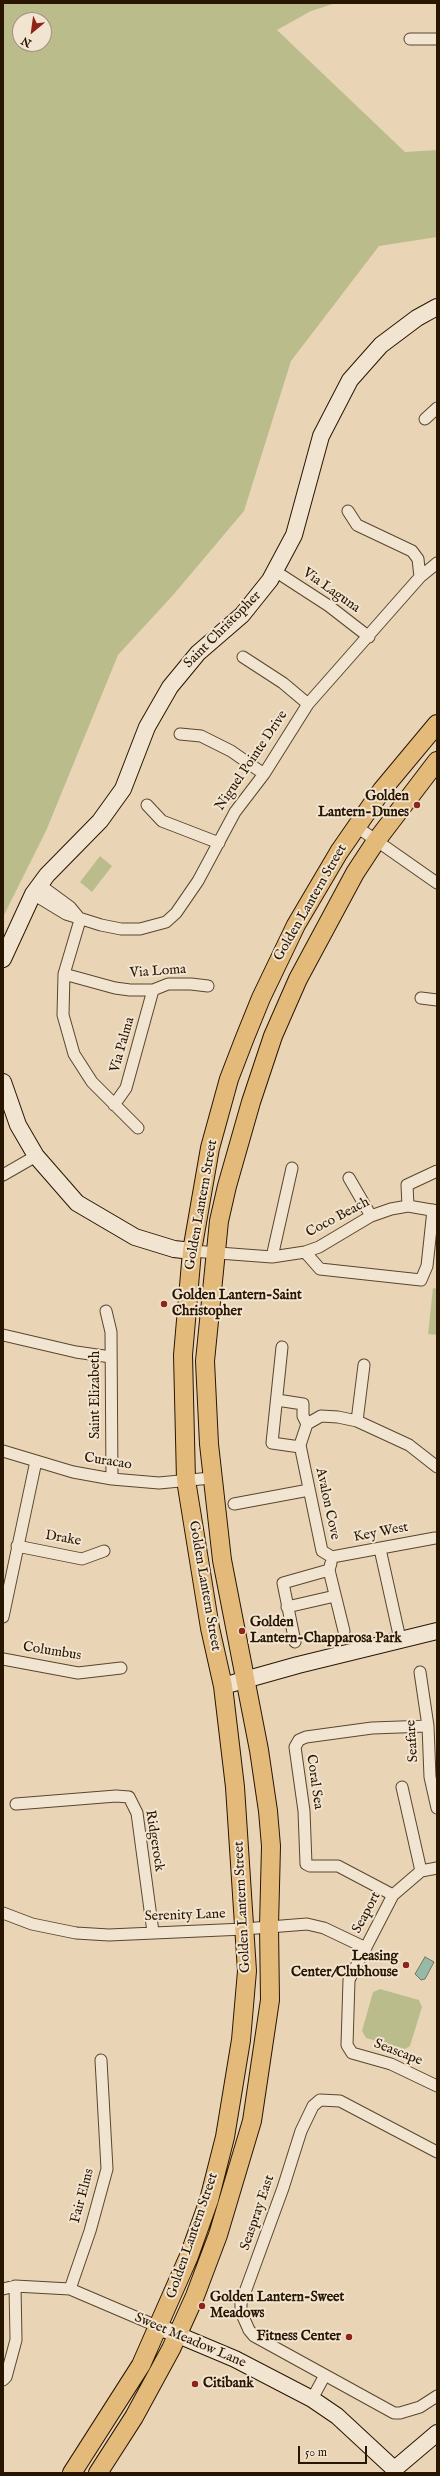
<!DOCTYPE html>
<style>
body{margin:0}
#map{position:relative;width:440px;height:2476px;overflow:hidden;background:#e9d5b6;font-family:"IM FELL English",serif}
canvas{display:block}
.frame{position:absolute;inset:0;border:4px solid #291600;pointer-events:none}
.north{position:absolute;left:12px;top:12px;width:40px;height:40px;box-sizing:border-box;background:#f1e4d0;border:1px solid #a1927d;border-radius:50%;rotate:209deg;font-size:11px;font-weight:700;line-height:16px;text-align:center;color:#291600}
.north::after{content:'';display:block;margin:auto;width:14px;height:18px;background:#8f2418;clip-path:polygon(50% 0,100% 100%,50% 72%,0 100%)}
.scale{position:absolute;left:298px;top:2446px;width:69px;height:18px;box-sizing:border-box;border:2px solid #291600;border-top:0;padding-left:5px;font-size:12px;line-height:14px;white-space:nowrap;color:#291600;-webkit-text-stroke:3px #f1e4d0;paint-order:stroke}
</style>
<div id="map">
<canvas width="440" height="2476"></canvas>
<div class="frame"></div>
<div class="north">N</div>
<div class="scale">50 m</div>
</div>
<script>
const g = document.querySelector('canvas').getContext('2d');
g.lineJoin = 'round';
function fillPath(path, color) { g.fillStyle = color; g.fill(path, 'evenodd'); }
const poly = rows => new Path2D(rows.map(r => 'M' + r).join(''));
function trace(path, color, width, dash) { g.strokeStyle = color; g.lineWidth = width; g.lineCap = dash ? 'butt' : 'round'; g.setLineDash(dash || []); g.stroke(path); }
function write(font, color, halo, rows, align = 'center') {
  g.font = font + ' "IM FELL English",serif'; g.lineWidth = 4; g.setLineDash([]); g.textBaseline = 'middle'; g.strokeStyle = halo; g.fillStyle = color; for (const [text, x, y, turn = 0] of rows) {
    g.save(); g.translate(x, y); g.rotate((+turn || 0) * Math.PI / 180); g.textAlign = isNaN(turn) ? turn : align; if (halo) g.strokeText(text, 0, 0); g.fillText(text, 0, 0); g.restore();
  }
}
fillPath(poly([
 [3,3,336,3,311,11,277,30,405,152,437,150,437,237,379,246,291,361,244,511,174,594,118,655,46,831,3,917],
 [20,20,44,20,44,44,20,44],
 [100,856,112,866,92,892,80,882],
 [433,1288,437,1289,437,1335,428,1334],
 [380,1989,419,2000,422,2007,410,2046,405,2049,366,2038,362,2031,373,1992]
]), '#bbbc8b');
const water = poly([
 [425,1957,434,1962,425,1979,421,1980,415,1974,425,1957]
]);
fillPath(water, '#99b9a8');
trace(water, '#6c7865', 1);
const street = poly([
 [410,39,437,39],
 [425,419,437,408],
 [348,511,357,525,412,551,418,559,420,577],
 [275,571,329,606,369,637],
 [243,657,283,683,308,704],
 [180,734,201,736,231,751,264,774],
 [147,805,162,821,219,843],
 [357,827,437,883],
 [40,885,70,907,80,919],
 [33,894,66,914,101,925,121,929,140,929,166,922,176,913,198,881,235,812,264,774,308,704,420,577,437,563],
 [80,920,64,974,63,1015,74,1054,92,1082,138,1128],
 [64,974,115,988,130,990,153,990,168,984,191,984,208,986],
 [421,998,437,1000],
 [114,1105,126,1088,153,990],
 [3,1175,36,1156],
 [349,1178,371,1216],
 [408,1206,407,1185,437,1171],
 [192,1251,272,1257,305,1252,319,1247,371,1216,391,1209,408,1206,437,1211],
 [305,1252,320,1269,421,1280,427,1266,433,1210],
 [272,1257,292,1168],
 [106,1311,111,1332,112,1479],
 [3,1335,76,1352,111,1357],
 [282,1347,272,1443,300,1447],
 [277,1400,303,1404,303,1416,307,1424],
 [357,1421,364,1365],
 [307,1424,300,1445,322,1551,332,1557,435,1538],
 [307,1424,321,1416,338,1417,357,1421,409,1445,437,1467],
 [3,1451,73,1472,112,1479,159,1483,211,1478],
 [234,1504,309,1490],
 [17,1546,82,1559,104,1551],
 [380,1549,400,1639],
 [331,1563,329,1570,344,1631],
 [287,1607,335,1596],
 [3,1617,36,1461],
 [295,1642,283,1583,329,1570],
 [3,1659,78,1673,121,1668],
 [420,1672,428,1726,430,1777,437,1808],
 [402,1787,421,1871,393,1895,349,1980,347,2045,352,2053,391,2064,437,2086],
 [16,1804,116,1796,129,1797,137,1813,153,1932],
 [421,1871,437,1868],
 [393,1895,338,1866,310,1866,306,1864,304,1811,295,1747,299,1740,306,1737,372,1728,428,1726],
 [3,1913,32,1924,76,1933,109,1935,244,1929,307,1924,324,1928,366,1948],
 [437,2152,340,2101,320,2100,313,2106,301,2131,283,2188,241,2303,241,2312,249,2330,254,2336,394,2413,400,2413,420,2407,437,2396],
 [3,2289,15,2286,70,2289,159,2327],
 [70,2289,90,2231,107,2169,101,2060],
 [3,2380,6,2377,16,2340,15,2286],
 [312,2399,325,2375]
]);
const secondary = poly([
 [3,959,33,894,47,875,100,821,123,789,147,727,170,687,198,653,242,615,270,580,294,535,321,436,350,380,381,345,417,318,437,307],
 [3,1082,18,1125,36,1156,77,1203,135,1237,174,1249,192,1251],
 [223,1686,298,1665,437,1631],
 [159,2327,235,2359,312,2399,337,2416,392,2467,397,2467,437,2433]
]);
const primary = poly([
 [72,2473,141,2365,189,2256,209,2200,225,2137,241,2040,247,1971,235,1787,223,1686,210,1628,186,1480,183,1355,192,1251,210,1148,229,1079,244,1040,261,998,296,925,339,852,382,790,437,724],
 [98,2473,134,2417,171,2349,195,2296,218,2235,252,2121,270,2000,269,1926,271,1846,268,1811,259,1750,222,1560,209,1444,205,1361,219,1221,227,1186,251,1102,273,1036,298,979,355,873,376,841,437,761]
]);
trace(street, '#59462e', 13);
trace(secondary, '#291600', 18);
trace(primary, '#291600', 20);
trace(street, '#f1e4d0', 11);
trace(secondary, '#f1e4d0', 16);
trace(primary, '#e4ba7b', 18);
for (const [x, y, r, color] of [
 [417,805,4,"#8f2418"],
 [164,1304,4,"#8f2418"],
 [242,1631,4,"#8f2418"],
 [406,1965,4,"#8f2418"],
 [202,2306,4,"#8f2418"],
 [349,2337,4,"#8f2418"],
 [195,2384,4,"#8f2418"]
]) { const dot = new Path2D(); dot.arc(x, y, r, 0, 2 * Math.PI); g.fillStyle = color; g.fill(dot); trace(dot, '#f1e4d0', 1.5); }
write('14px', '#291600', '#f1e4d0', [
 ["Via Laguna",331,591,35],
 ["Saint Christopher",223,630,-45],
 ["Niguel Pointe Drive",252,761,-56],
 ["Golden Lantern Street",311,903,-60],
 ["Via Loma",158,972,-4],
 ["Via Palma",123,1045,-74],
 ["Golden Lantern Street",202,1205,-80],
 ["Coco Beach",338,1218,-28],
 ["Saint Elizabeth",96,1395,-90],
 ["Curacao",108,1462,9],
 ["Avalon Cove",327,1504,78],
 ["Key West",381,1533,-11],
 ["Drake",63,1539,10],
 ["Golden Lantern Street",204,1586,80],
 ["Columbus",52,1652,9],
 ["Seafare",413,1741,-94],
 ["Coral Sea",314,1782,82],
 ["Ridgerock",154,1841,81],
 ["Golden Lantern Street",243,1907,-93],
 ["Seaport",367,1913,-62],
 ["Serenity Lane",185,1916,-2],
 ["Seascape",398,2053,21],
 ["Fair Elms",83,2196,-75],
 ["Seaspray East",258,2213,-71],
 ["Golden Lantern Street",193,2236,-71],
 ["Sweet Meadow Lane",190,2341,23]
]);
write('bold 14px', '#291600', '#f1e4d0', [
 ["Golden",409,797,"right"],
 ["Lantern-Dunes",409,813,"right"],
 ["Golden Lantern-Saint",172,1296],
 ["Christopher",172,1312],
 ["Golden",250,1623],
 ["Lantern-Chapparosa Park",250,1639],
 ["Leasing",398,1957,"right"],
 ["Center/Clubhouse",398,1973,"right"],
 ["Golden Lantern-Sweet",210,2298],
 ["Meadows",210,2314],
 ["Fitness Center",341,2337,"right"],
 ["Citibank",203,2384]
], 'left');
</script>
